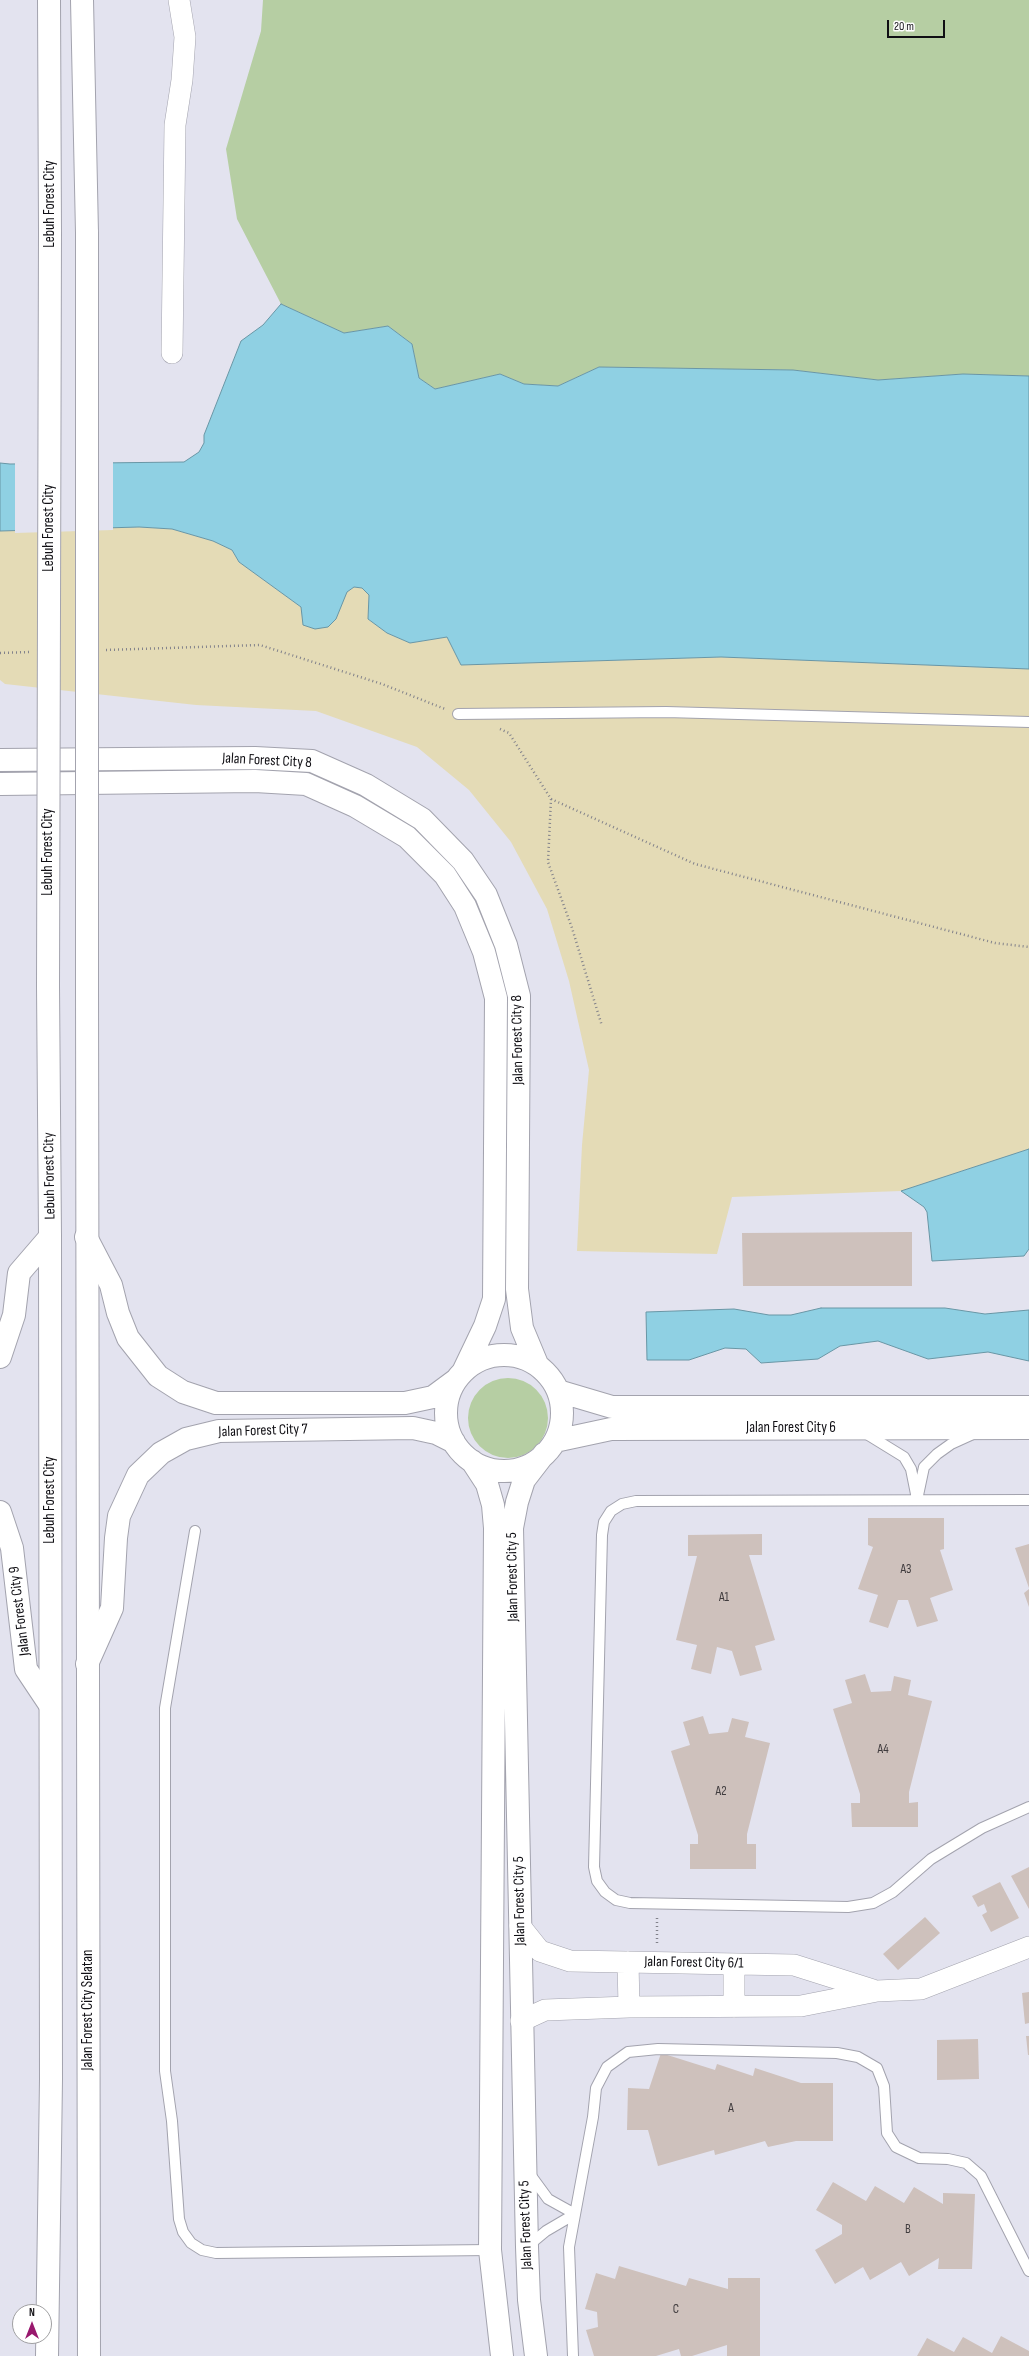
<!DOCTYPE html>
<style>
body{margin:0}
#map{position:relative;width:1029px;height:2356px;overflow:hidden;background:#e3e3ef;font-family:"Sofia Sans Condensed",sans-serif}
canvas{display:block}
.north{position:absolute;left:12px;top:2304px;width:40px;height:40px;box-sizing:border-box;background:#fff;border:1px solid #9f9fa1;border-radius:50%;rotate:0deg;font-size:11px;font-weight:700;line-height:16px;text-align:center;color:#100f14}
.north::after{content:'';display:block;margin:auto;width:14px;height:18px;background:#99186e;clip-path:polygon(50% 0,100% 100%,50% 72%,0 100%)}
.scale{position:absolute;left:887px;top:20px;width:58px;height:18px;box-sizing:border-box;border:2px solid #100f14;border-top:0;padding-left:5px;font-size:12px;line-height:14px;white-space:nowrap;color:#100f14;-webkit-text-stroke:3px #fff;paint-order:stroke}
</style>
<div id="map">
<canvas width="1029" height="2356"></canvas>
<div class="north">N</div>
<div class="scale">20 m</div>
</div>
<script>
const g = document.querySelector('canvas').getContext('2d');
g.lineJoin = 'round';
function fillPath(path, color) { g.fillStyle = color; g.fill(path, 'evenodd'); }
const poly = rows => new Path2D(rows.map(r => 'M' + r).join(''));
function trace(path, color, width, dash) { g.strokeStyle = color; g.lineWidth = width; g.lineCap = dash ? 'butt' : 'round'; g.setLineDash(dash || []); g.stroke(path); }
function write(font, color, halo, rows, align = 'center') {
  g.font = font + ' "Sofia Sans Condensed",sans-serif'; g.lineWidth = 3; g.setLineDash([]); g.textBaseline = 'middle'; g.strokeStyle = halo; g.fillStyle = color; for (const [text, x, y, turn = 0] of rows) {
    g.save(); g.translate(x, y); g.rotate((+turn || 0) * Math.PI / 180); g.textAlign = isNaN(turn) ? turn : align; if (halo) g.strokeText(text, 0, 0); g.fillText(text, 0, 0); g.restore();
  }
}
fillPath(poly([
 [263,0,1029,0,1029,376,963,374,878,380,793,370,599,367,558,386,524,384,500,374,435,389,419,378,412,344,388,326,344,333,281,304,237,219,226,149,261,31],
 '468 1418a40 40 0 1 1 80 0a40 40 0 1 1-80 0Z'
]), '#b6cea3');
fillPath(poly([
 [139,527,172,529,213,541,232,550,239,562,301,607,343,599,347,592,354,587,362,588,369,595,368,619,387,633,410,643,447,637,461,665,721,657,1029,669,1029,1149,901,1191,732,1197,717,1254,577,1251,582,1145,589,1070,569,981,547,909,511,842,469,790,417,747,316,711,196,705,5,684,0,680,0,531]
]), '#e4dbb6');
const water = poly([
 [281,304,344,333,388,326,412,344,419,378,435,389,500,374,524,384,558,386,599,367,793,370,878,380,963,374,1029,376,1029,669,721,657,461,665,447,637,410,643,387,633,368,619,369,595,362,588,354,587,347,592,336,619,328,627,315,629,303,625,301,607,239,562,232,550,213,541,172,529,139,527,0,531,0,463,10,464,184,462,199,452,204,443,204,435,241,341,263,325,281,304],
 [1029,1149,1029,1249,1024,1256,932,1261,927,1212,924,1207,901,1191,1029,1149],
 [821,1308,945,1308,985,1314,1029,1310,1029,1361,988,1352,928,1359,878,1341,840,1346,818,1359,761,1363,746,1349,725,1348,689,1360,647,1360,646,1312,734,1309,769,1315,791,1315,821,1308]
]);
fillPath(water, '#8fd0e3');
trace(water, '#6996a5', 1);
fillPath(poly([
 [113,461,113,530,15,533,15,462]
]), '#e3e3ef');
fillPath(poly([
 [912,1232,912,1286,743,1286,742,1233],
 [868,1518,944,1518,944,1549,940,1550,953,1590,930,1598,938,1621,917,1627,908,1600,898,1600,888,1628,869,1622,878,1595,858,1589,873,1547,868,1545],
 [762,1534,762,1555,749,1555,775,1640,755,1646,762,1670,740,1676,732,1651,717,1647,711,1674,691,1669,697,1645,676,1640,697,1556,688,1556,688,1535],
 [1029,1544,1029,1588,1015,1548],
 [1029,1589,1029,1607,1024,1593],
 [865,1674,871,1692,891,1691,894,1676,911,1680,908,1695,932,1701,909,1792,909,1803,918,1802,918,1827,852,1827,851,1803,860,1803,860,1794,833,1709,852,1703,845,1680],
 [703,1716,709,1734,728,1732,732,1718,749,1722,745,1737,770,1743,747,1834,747,1844,756,1844,756,1869,690,1869,690,1844,698,1844,698,1835,671,1751,690,1745,683,1722],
 [1029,1867,1029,1909,1011,1876],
 [1000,1882,1019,1918,991,1932,982,1915,987,1912,984,1904,978,1907,972,1896],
 [925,1917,940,1933,898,1970,883,1954],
 [1029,1992,1029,2023,1025,2024,1022,1993],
 [1026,2036,1029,2036,1029,2055,1028,2055],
 [978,2039,979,2079,937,2080,937,2040],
 [661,2053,715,2070,717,2064,753,2076,755,2068,801,2083,833,2083,833,2141,796,2141,768,2147,765,2141,715,2155,714,2150,658,2166,648,2130,627,2130,628,2088,649,2089],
 [833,2182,866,2201,875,2186,904,2203,914,2187,943,2204,943,2193,975,2194,972,2269,938,2269,939,2258,909,2276,901,2262,870,2280,863,2267,835,2284,815,2250,842,2234,842,2225,816,2210],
 [619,2266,686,2286,689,2278,728,2289,728,2278,760,2278,760,2356,727,2356,727,2345,692,2356,681,2356,679,2349,656,2356,594,2356,586,2330,598,2327,597,2312,585,2309,596,2273,615,2279],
 [1001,2336,1029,2351,1029,2356,917,2356,927,2338,954,2352,963,2337,992,2353]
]), '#cec1bc');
const lane = poly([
 [458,714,666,712,1029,722],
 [865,1433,904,1457,911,1469,916,1494],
 [917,1500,924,1467,937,1454,951,1444,973,1434],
 [1029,1500,636,1501,622,1504,611,1511,604,1522,602,1535,594,1867,597,1881,605,1892,616,1900,630,1903,848,1907,873,1903,893,1892,931,1859,982,1828,1029,1807],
 [195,1531,165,1708,165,2071,172,2121,179,2219,183,2232,191,2243,202,2250,216,2253,490,2250],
 [528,2246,546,2231,575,2214,548,2199,529,2173],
 [573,2356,569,2247,593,2117,596,2088,607,2067,628,2052,658,2049,837,2053,858,2057,877,2068,884,2086,887,2133,896,2147,919,2158,948,2159,966,2163,981,2176,1029,2271]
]);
const street = poly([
 [172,353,175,125,182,80,185,37,179,0],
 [520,1926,540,1951,570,1961,794,1965,873,1990],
 [628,1962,629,2007],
 [734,2007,734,1964],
 [521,2021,545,2010,629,2007,801,2006,877,1991,921,1989,1029,1947]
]);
const secondary = poly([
 [0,760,255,758,312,761,366,785,422,819,463,861,486,895,506,945,519,996,517,1289,522,1328,537,1364],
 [0,784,255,781,306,784,355,806,407,837,445,875,465,906,484,952,496,998,494,1299,485,1326,464,1370],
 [86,1237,111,1285,118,1313,128,1338,158,1376,183,1392,216,1403,405,1403,433,1397,456,1380],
 '446 1413a58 58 0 1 1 116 0a58 58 0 1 1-116 0Z',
 [0,1357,14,1315,19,1273,50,1237],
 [558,1391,612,1407,1029,1407],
 [555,1441,611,1429,1029,1428],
 [472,1461,487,1484,493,1505,495,1528,490,2250,502,2356],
 [0,1512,12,1548,26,1669,50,1705],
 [87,1664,112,1608,116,1538,119,1516,138,1475,161,1453,186,1439,219,1431,413,1428,436,1433,454,1442],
 [536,2356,529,2300,527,2247,512,1528,517,1502,524,1480,544,1454]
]);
const primary = poly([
 [49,0,50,233],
 [82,0,87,233],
 [87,986,89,2356],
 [47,2356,51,2079,50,1237,48,986]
]);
trace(lane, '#a3a3ae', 12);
trace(street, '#a3a3ae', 22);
trace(secondary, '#a3a3ae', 24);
trace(primary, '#a3a3ae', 24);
trace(poly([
 [106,650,260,645,382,684,445,709],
 [0,653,29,652],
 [500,729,509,733,551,799,548,862,572,928,602,1026],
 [551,799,695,864,995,943,1029,947],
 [657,1918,657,1943]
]), '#82828b', 2.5, [1, 3]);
trace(lane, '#fff', 10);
trace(street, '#fff', 21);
trace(secondary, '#fff', 22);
trace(primary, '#fff', 22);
const primaryBridge = poly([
 [48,986,50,233],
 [87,986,87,233]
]);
trace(primaryBridge, '#a3a3ae', 24, []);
trace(primaryBridge, '#fff', 22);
write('13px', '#403c3e', null, [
 ["A3",906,1570],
 ["A1",724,1598],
 ["A4",883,1750],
 ["A2",721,1792],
 ["A",731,2109],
 ["B",908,2230],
 ["C",676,2310]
]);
write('15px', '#100f14', '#fff', [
 ["Lebuh Forest City",50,204,-90],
 ["Lebuh Forest City",49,528,-90],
 ["Jalan Forest City 8",267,761,3],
 ["Lebuh Forest City",48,852,-90],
 ["Jalan Forest City 8",518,1040,-91],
 ["Lebuh Forest City",50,1176,-91],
 ["Jalan Forest City 6",791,1428],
 ["Jalan Forest City 7",263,1431,-2],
 ["Lebuh Forest City",50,1500,-90],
 ["Jalan Forest City 5",513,1577,-91],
 ["Jalan Forest City 9",20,1611,-97],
 ["Jalan Forest City 5",520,1901,-91],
 ["Jalan Forest City 6/1",694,1963,1],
 ["Jalan Forest City Selatan",88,2010,-90],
 ["Jalan Forest City 5",526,2225,-92]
]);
</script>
